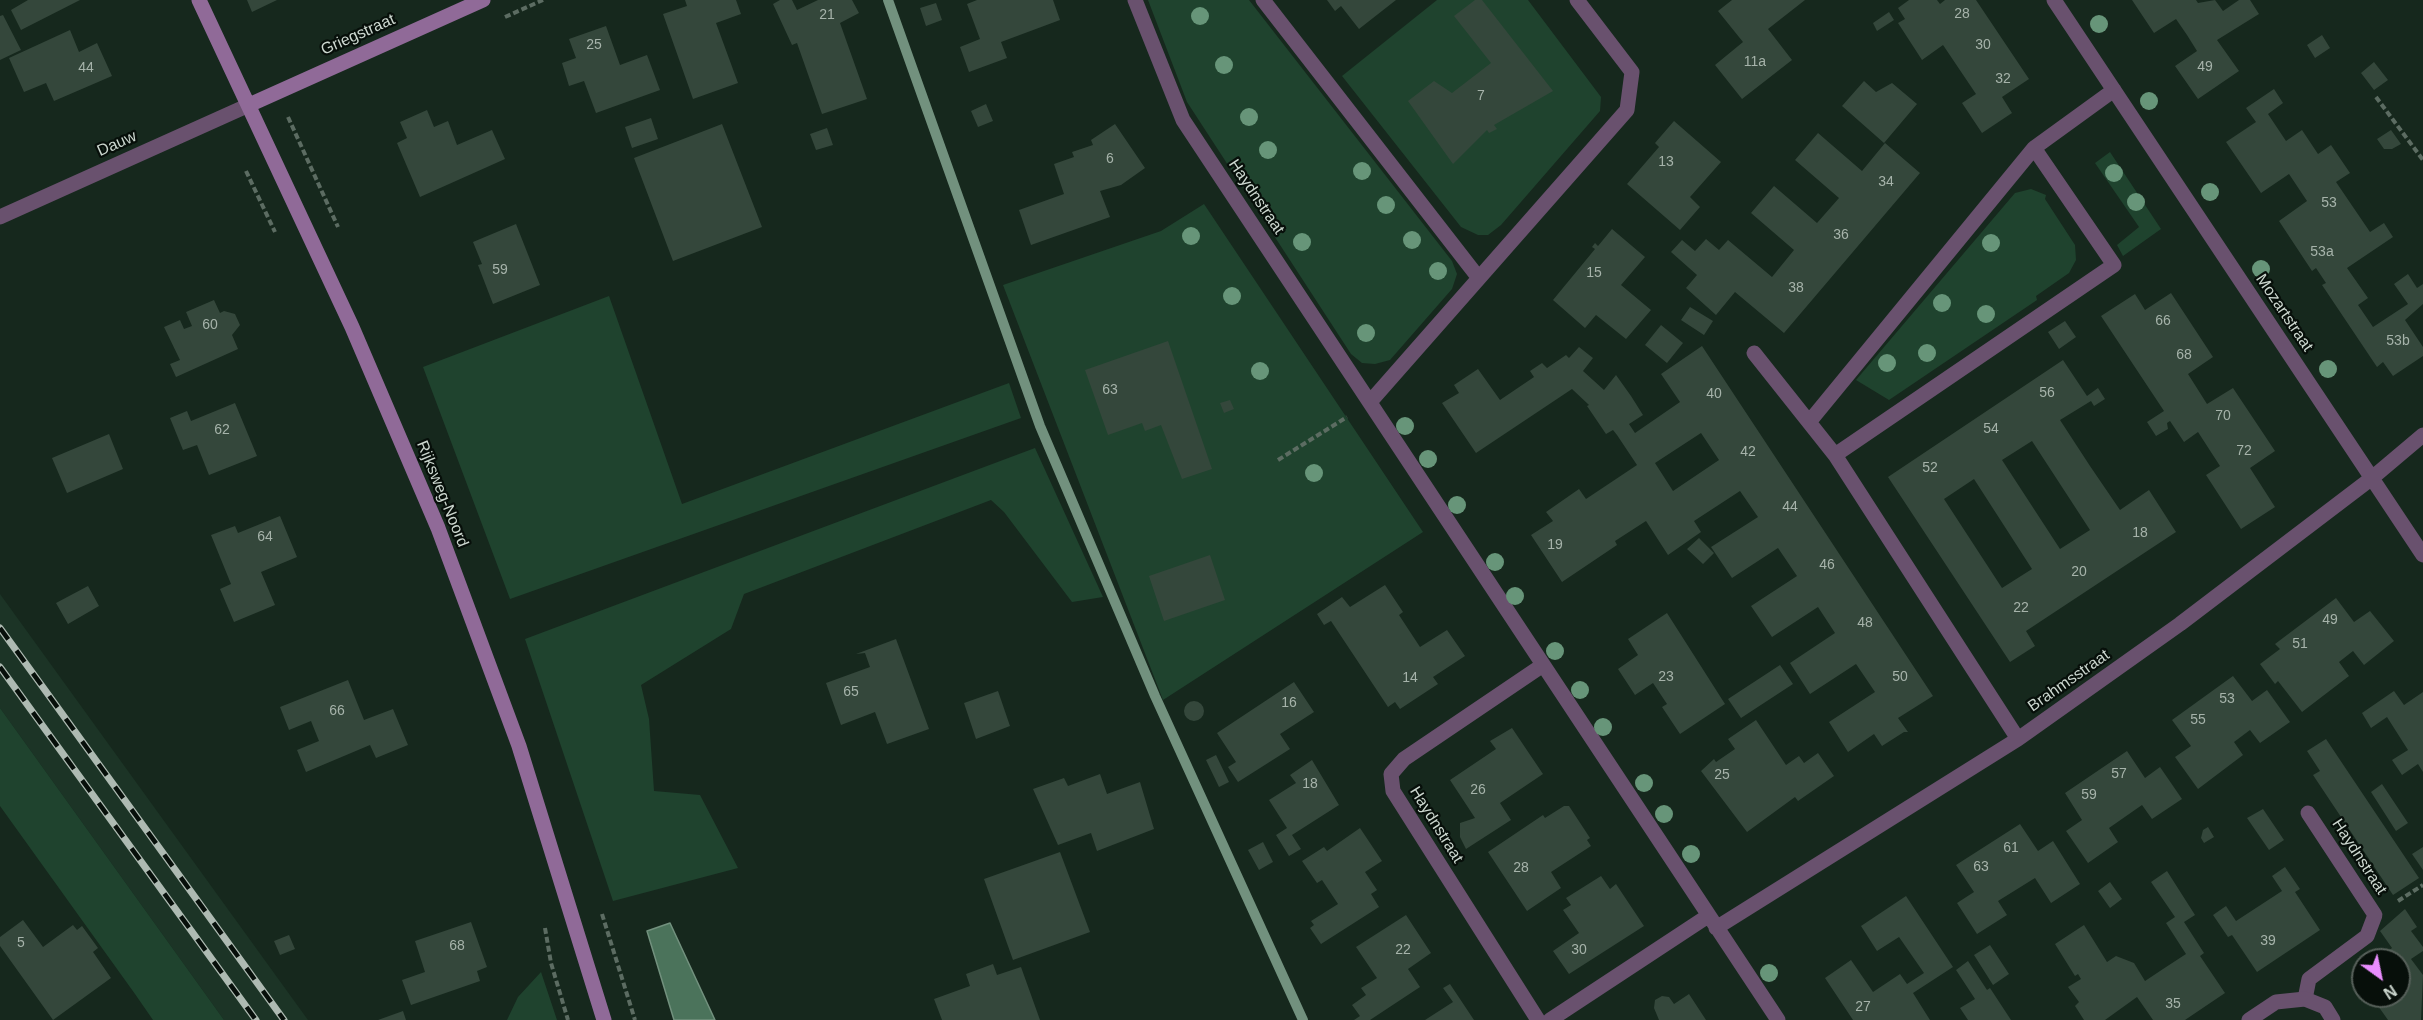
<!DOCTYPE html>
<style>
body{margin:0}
#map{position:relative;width:2423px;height:1020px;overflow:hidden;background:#16281d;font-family:Helvetica,sans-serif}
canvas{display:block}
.north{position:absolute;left:2351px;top:948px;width:60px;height:60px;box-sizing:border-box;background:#070f0a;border:2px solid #565f59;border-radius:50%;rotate:147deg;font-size:16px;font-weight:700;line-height:24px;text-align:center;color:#ccd7cf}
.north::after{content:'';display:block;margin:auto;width:21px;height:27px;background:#e98dfe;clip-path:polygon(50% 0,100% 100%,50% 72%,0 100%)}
</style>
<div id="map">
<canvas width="2423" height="1020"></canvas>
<div class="north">N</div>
</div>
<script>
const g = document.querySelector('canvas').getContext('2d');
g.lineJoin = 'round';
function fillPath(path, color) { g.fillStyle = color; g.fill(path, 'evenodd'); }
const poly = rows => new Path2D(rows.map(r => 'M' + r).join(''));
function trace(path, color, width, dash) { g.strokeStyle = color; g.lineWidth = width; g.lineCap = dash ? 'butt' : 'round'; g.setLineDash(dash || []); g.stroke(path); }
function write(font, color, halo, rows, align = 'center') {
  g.font = font + ' Helvetica,sans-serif'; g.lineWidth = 4.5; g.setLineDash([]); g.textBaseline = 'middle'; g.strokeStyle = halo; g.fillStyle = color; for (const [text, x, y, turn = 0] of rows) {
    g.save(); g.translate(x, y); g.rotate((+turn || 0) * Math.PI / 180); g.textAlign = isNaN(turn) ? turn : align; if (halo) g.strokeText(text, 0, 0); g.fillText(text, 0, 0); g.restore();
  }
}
fillPath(poly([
 [0,594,308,1020,224,1020,0,708]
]), '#1c3426');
fillPath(poly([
 [1148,0,1249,0,1452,261,1457,274,1452,289,1390,360,1375,364,1362,363,1351,354,1187,102],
 [1437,0,1528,0,1601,97,1600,111,1501,225,1488,235,1478,235,1461,227,1342,76],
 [2110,152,2161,229,2123,256,2117,245,2139,227,2095,163],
 [2031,189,2046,195,2045,199,2075,245,2076,260,2069,273,2036,296,2037,300,1889,400,1856,380,2015,193],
 [1204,204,1423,532,1163,700,1003,285,1161,231],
 [609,296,682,504,1009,383,1021,418,510,599,423,367],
 [1035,448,1103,597,1072,602,1004,512,991,500,744,594,731,629,641,685,649,719,654,791,700,795,738,868,613,901,525,639],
 [0,708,224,1020,153,1020,135,994,0,806],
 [541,972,557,1020,507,1020,518,997]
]), '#1f432e');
const water = poly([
 [670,923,715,1020,674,1020,647,931,670,923]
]);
fillPath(water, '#4b735b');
trace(water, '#72917e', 1.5);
trace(poly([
 [888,0,1040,426,1155,696,1303,1020]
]), '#72917e', 10);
fillPath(poly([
 [28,0,80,0,21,30,11,10],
 [247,0,277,0,252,12],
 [685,0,736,0,741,14,716,23,738,83,693,99,663,14,687,6],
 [780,0,792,0,797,10,818,0,852,0,859,13,840,23,867,99,822,114,797,43,792,45,773,4],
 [977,0,1053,0,1060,20,1001,42,1007,58,969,72,960,47,980,39,967,4],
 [1327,0,1396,0,1359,29,1341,6,1335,11],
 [1475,0,1482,0,1553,91,1494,125,1497,129,1489,133,1487,130,1453,164,1408,101,1434,81,1452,93,1491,63,1454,16],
 [1732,0,1805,0,1768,29,1792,60,1742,99,1715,65,1743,42,1718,11],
 [1909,0,1937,0,1940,4,1945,0,1976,0,2029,79,2002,97,2012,113,1982,133,1962,103,1976,94,1943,45,1922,60,1898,23,1905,19,1898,8],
 [2132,0,2196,0,2198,3,2215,0,2223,11,2239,0,2250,0,2259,14,2217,40,2239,71,2198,99,2175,66,2197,51,2187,35,2176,19,2154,33],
 [936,3,942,20,926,26,920,8],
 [1889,12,1894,20,1877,31,1873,23],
 [3,15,21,50,0,60,0,16],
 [606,26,620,65,647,55,660,90,596,113,584,81,569,86,562,63,576,58,569,39],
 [70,30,79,52,97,43,112,76,54,101,46,83,24,92,9,58],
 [2322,35,2330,48,2315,58,2307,45],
 [2374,62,2388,80,2374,90,2361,73],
 [1864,81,1876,92,1892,83,1917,104,1884,143,1842,106],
 [2274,89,2283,103,2268,114,2286,141,2302,130,2318,154,2331,145,2350,173,2336,182,2370,232,2384,223,2393,237,2347,268,2368,298,2358,305,2373,327,2408,304,2394,284,2408,274,2417,288,2423,284,2423,304,2405,320,2423,347,2423,356,2393,376,2383,362,2377,367,2322,285,2326,283,2316,268,2312,271,2279,221,2307,201,2289,174,2261,193,2226,142,2256,122,2246,108],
 [986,104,993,121,978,127,971,111],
 [427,110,434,127,448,121,457,145,492,130,505,159,420,197,397,143,407,138,400,122],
 [651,118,658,139,632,148,625,127],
 [1674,121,1721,162,1690,197,1700,207,1680,230,1627,184,1659,147,1655,143],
 [722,124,762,227,673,261,634,158],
 [1115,124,1145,168,1121,185,1100,191,1110,217,1031,245,1019,210,1064,194,1054,164,1074,157,1072,152,1093,145,1091,140],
 [827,128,833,145,816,150,810,134],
 [2391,130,2401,144,2392,149,2384,149,2377,139],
 [1818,133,1862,171,1885,143,1920,173,1784,333,1735,292,1716,315,1686,288,1697,275,1671,252,1682,240,1695,251,1706,239,1719,250,1728,240,1772,277,1794,250,1751,213,1774,186,1817,223,1839,198,1795,160],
 [516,224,540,285,493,304,478,265,482,264,473,242],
 [1612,229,1645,257,1621,285,1651,310,1626,339,1596,315,1585,328,1553,300,1595,249,1592,247,1595,243,1598,246],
 [2171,293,2213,357,2188,374,2207,404,2233,388,2275,451,2250,468,2275,507,2241,529,2206,475,2220,466,2198,432,2184,442,2170,421,2167,423,2168,429,2156,436,2147,422,2164,411,2101,316,2135,294,2145,310],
 [214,300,220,313,224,311,235,314,240,325,232,335,238,349,176,377,170,364,180,360,164,327,180,320,184,329,192,326,186,312],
 [1690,307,1713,321,1704,335,1681,320],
 [2065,321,2076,337,2059,349,2048,332],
 [1661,325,1683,343,1667,363,1645,345],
 [1168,341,1212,469,1182,479,1161,425,1145,431,1142,423,1108,435,1085,370],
 [1702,346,1933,696,1898,718,1908,732,1904,732,1882,746,1874,734,1848,752,1829,722,1875,692,1856,664,1810,694,1790,663,1835,633,1818,607,1772,637,1751,606,1797,576,1778,548,1732,578,1711,547,1758,517,1740,491,1694,521,1701,532,1668,555,1646,521,1615,541,1617,545,1562,582,1531,535,1553,521,1546,512,1579,489,1586,499,1637,465,1617,435,1613,430,1606,434,1587,406,1589,405,1572,389,1476,453,1442,403,1459,393,1454,385,1478,369,1500,400,1534,377,1530,371,1542,363,1547,368,1566,355,1569,358,1579,347,1593,358,1583,371,1604,390,1616,375,1631,396,1643,415,1629,424,1635,433,1680,402,1661,374],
 [1701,433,1719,460,1673,491,1655,463],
 [2063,360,2087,396,2098,388,2105,399,2094,406,2091,401,2060,420,2090,466,2120,510,2149,490,2176,532,2026,631,2035,646,2010,662,1888,477],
 [2032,441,2090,530,2060,549,2002,460],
 [1974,479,2032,569,2002,588,1944,499],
 [1230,400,1234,409,1224,413,1220,403],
 [235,403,257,456,209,475,197,445,183,450,170,418,187,411,191,421],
 [109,434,123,469,67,493,52,458],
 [280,516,297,557,261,572,275,605,234,622,220,589,231,584,211,535,235,526,238,533],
 [1699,538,1714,553,1703,564,1687,549],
 [1210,555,1225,600,1164,621,1149,576],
 [1385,585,1403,612,1399,615,1420,647,1447,630,1465,656,1433,677,1438,684,1400,709,1395,702,1388,707,1331,621,1324,625,1317,614,1342,597,1350,607],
 [88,586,99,606,68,624,56,603],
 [2336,598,2354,622,2370,611,2394,641,2364,665,2353,651,2339,662,2349,676,2302,712,2278,681,2275,684,2260,664,2280,649,2275,644],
 [1667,613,1725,704,1680,734,1662,707,1667,704,1653,683,1635,695,1618,669,1638,655,1628,639],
 [896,639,929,729,887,744,875,712,841,725,826,683,870,667,865,653,856,654],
 [1780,665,1793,684,1741,718,1728,699],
 [2233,676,2252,701,2267,690,2290,722,2260,743,2250,730,2234,742,2243,755,2198,789,2175,757,2191,746,2172,720],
 [348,680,364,720,393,709,408,745,376,758,370,745,306,772,297,750,319,741,311,721,289,730,280,707],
 [1294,682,1314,712,1280,734,1290,749,1238,782,1228,767,1236,762,1217,733],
 [998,691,1010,726,976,739,964,703],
 [2394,691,2404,705,2423,692,2423,772,2418,764,2402,775,2392,760,2408,750,2387,717,2371,728,2362,713],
 '1184 711a10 10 0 1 1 20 0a10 10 0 1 1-20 0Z',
 [1756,720,1786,765,1799,756,1804,763,1818,753,1834,776,1798,801,1795,797,1747,832,1701,771,1714,759,1716,762,1735,749,1728,739],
 [1512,728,1543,774,1500,803,1511,820,1466,849,1460,837,1460,823,1475,818,1450,780,1496,749,1490,741],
 [2326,739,2419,878,2393,895,2313,775,2320,771,2307,751],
 [2127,751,2145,778,2160,767,2182,799,2152,819,2142,805,2109,828,2118,842,2088,863,2066,831,2082,820,2065,793],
 [1216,755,1229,782,1219,787,1206,760],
 [1312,760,1339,805,1292,835,1301,849,1289,856,1276,835,1287,828,1269,800,1296,783,1290,775],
 [1100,774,1107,794,1140,782,1154,829,1097,851,1091,833,1058,845,1033,789,1064,778,1068,786],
 [2382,784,2408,823,2396,831,2371,792],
 [1564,806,1569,806,1590,838,1587,840,1591,846,1551,872,1561,888,1527,911,1488,852,1543,815,1545,818],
 [2263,809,2284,840,2269,850,2247,818],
 [2020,824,2038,851,2053,841,2080,884,2051,903,2035,878,1998,901,2007,915,1977,934,1957,903,1974,892,1956,865],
 [2208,827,2214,837,2204,843,2201,838,2203,830],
 [1360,828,1382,861,1365,872,1377,890,1371,894,1379,907,1321,944,1310,928,1314,925,1311,921,1338,904,1322,880,1317,883,1302,861,1324,847,1327,851],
 [1263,842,1273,862,1259,870,1248,850],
 [2423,847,2423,870,2412,854],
 [1060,852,1090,932,1013,960,984,879],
 [2285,867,2300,889,2295,892,2320,930,2257,972,2232,935,2228,937,2213,915,2226,906,2236,921,2282,891,2272,876],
 [2167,871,2195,915,2184,922,2204,953,2200,956,2225,993,2185,1020,2153,1020,2137,997,2105,1020,2084,1020,2075,1006,2079,1002,2068,987,2081,979,2078,974,2075,976,2055,944,2084,925,2107,962,2116,956,2134,963,2145,981,2163,969,2186,954,2166,923,2175,917,2151,882],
 [1601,876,1610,889,1616,884,1644,926,1569,974,1553,951,1579,933,1563,910,1571,905,1566,898],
 [2110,882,2122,899,2110,908,2098,891],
 [1906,896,1953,967,1913,993,1930,1020,1853,1020,1825,978,1851,960,1873,992,1900,974,1907,984,1924,973,1899,937,1877,951,1861,926],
 [2405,909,2417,927,2411,931,2423,947,2423,951,2411,959,2423,975,2421,1020,2388,1020,2371,996,2399,996,2399,960,2376,960,2392,948,2380,931],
 [1406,915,1431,953,1408,969,1420,987,1370,1020,1354,1020,1360,1016,1352,1005,1366,995,1361,988,1377,978,1356,947],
 [23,920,43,947,73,925,77,930,82,926,98,948,93,952,111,978,53,1020,0,946,0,937],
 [471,922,487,967,477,971,480,981,411,1005,402,980,425,972,415,941],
 [289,935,295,949,280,955,274,941],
 [1990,945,2009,974,1993,985,1974,955],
 [1968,961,1987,990,1990,988,2011,1020,1968,1020,1960,1008,1975,999,1956,970],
 [993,964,997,975,1021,967,1040,1020,942,1020,934,999,970,986,966,974],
 [1450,984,1474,1020,1425,1020,1453,1002,1443,988],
 [1689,994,1706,1020,1659,1020,1654,1008,1655,1000,1662,996,1669,997,1674,1004],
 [403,1011,406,1020,378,1020]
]), '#34473b');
trace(poly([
 [505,17,543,0],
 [2376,97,2423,160],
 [288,117,338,227],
 [246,171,275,232],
 [1278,460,1347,417],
 [2398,901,2423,885],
 [602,914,635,1020],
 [545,928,551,963,568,1020]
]), '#5c6c62', 4, [6, 3]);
trace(poly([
 [2305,999,2309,979,2367,936,2375,915,2308,813]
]), '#69516e', 15);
trace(poly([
 [1135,0,1183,120,1778,1020],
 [1263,0,1478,277],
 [2054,0,2423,555],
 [0,217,249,105],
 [1754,353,1835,455,2018,739],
 [1370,402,1627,110,1632,72,1577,0],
 [1810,421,2034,148],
 [1835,455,2114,265,2034,148,2114,90],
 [1716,928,2018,739,2180,624,2372,478,2423,435],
 [1538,1020,1393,791,1391,774,1404,759,1543,665],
 [1550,1020,1708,916],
 [2249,1020,2276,1002,2305,999,2325,1007,2333,1020]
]), '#69516e', 15);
trace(poly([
 [199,0,352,327,438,528,519,746,604,1020],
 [249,105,483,0]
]), '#906a98', 15);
const rail = poly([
 [0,628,284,1020],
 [0,667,256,1020]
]);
trace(rail, '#aebab2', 7);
trace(rail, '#070f0a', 4.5, [14]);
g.fillStyle = '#679579';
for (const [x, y] of [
 [1200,16],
 [2099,24],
 [1224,65],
 [2149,101],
 [1249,117],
 [1268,150],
 [1362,171],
 [2114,173],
 [2210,192],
 [2136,202],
 [1386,205],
 [1191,236],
 [1412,240],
 [1302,242],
 [1991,243],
 [2261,269],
 [1438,271],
 [1232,296],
 [1942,303],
 [1986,314],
 [1366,333],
 [1927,353],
 [1887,363],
 [2328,369],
 [1260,371],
 [1405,426],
 [1428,459],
 [1314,473],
 [1457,505],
 [1495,562],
 [1515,596],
 [1555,651],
 [1580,690],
 [1603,727],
 [1644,783],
 [1664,814],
 [1691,854],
 [1769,973]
]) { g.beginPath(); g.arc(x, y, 9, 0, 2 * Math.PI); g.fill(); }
write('14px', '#a6b3aa', null, [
 ["28",1962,14],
 ["21",827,15],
 ["25",594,45],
 ["30",1983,45],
 ["11a",1755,62],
 ["49",2205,67],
 ["44",86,68],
 ["32",2003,79],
 ["7",1481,96],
 ["6",1110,159],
 ["13",1666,162],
 ["34",1886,182],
 ["53",2329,203],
 ["36",1841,235],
 ["53a",2322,252],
 ["59",500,270],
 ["15",1594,273],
 ["38",1796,288],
 ["66",2163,321],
 ["60",210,325],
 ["53b",2398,341],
 ["68",2184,355],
 ["63",1110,390],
 ["56",2047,393],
 ["40",1714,394],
 ["70",2223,416],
 ["54",1991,429],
 ["62",222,430],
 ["72",2244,451],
 ["42",1748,452],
 ["52",1930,468],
 ["44",1790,507],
 ["18",2140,533],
 ["64",265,537],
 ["19",1555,545],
 ["46",1827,565],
 ["20",2079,572],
 ["22",2021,608],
 ["49",2330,620],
 ["48",1865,623],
 ["51",2300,644],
 ["23",1666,677],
 ["50",1900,677],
 ["14",1410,678],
 ["65",851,692],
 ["53",2227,699],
 ["16",1289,703],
 ["66",337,711],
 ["55",2198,720],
 ["57",2119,774],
 ["25",1722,775],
 ["18",1310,784],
 ["26",1478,790],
 ["59",2089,795],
 ["61",2011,848],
 ["63",1981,867],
 ["28",1521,868],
 ["39",2268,941],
 ["5",21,943],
 ["68",457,946],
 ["22",1403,950],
 ["30",1579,950],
 ["35",2173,1004],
 ["27",1863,1007]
]);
write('16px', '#ccd7cf', '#070f0a', [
 ["Griegstraat",358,35,-24],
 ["Dauw",117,144,-24],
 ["Haydnstraat",1256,197,56],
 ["Mozartstraat",2284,313,56],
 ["Rijksweg-Noord",442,494,68],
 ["Brahmsstraat",2069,681,-35],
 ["Haydnstraat",1436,825,58],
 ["Haydnstraat",2359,857,57]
]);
</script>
